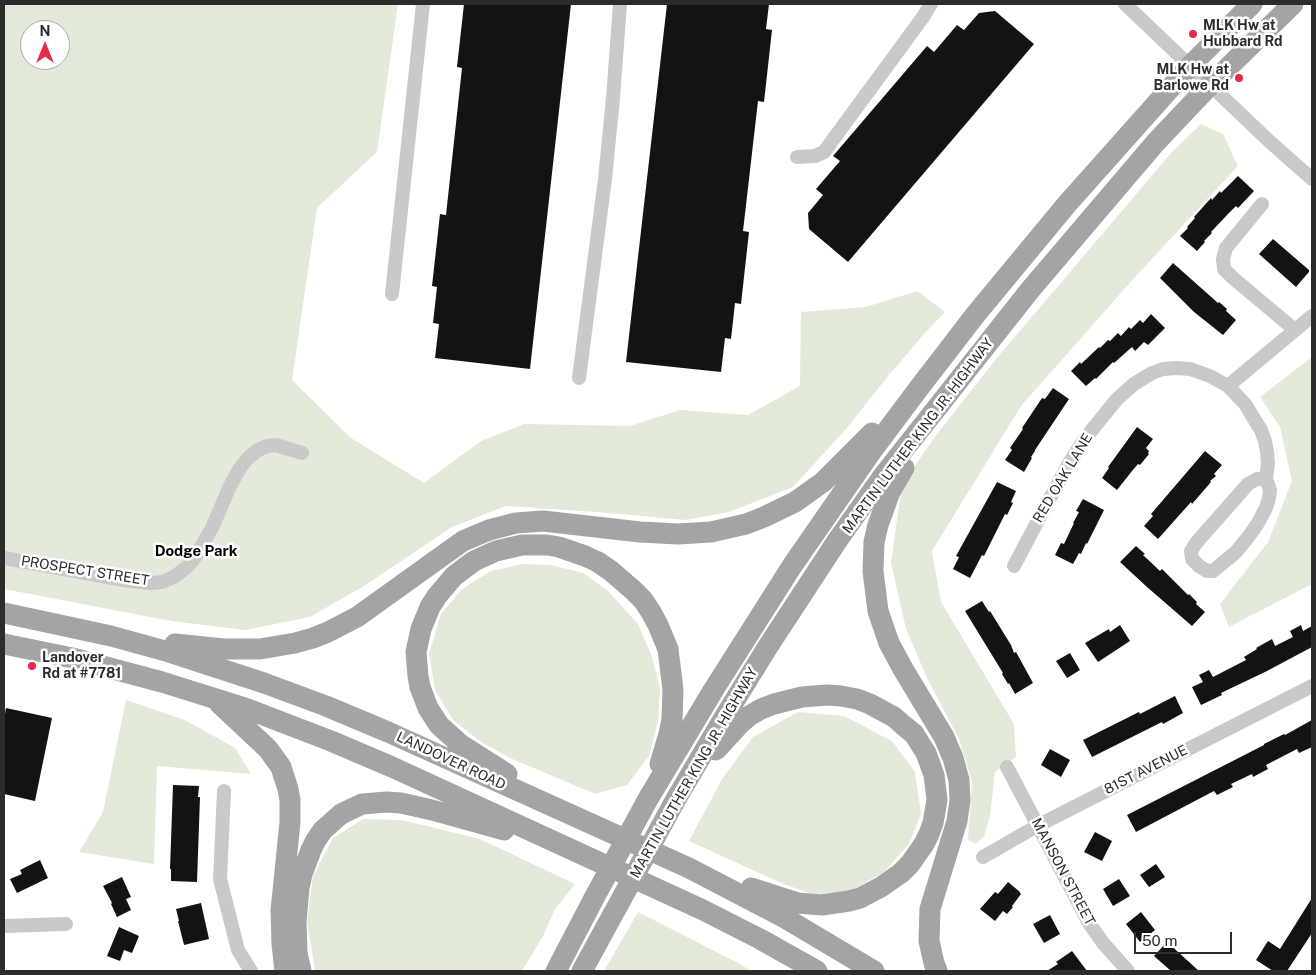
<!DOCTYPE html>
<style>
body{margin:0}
#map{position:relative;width:1316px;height:975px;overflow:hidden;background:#fff;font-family:"Public Sans",sans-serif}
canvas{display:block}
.frame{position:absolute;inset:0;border:5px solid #2c2c2c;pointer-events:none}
.north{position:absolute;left:20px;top:20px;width:50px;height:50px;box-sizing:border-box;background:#fff;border:1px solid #ababab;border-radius:50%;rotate:0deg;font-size:14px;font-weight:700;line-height:20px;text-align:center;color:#2c2c2c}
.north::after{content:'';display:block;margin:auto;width:18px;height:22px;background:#e52c47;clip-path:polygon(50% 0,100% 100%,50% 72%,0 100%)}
.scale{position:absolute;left:1134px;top:932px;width:98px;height:22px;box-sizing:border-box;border:2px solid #2c2c2c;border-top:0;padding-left:6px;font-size:15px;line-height:18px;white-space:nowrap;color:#2c2c2c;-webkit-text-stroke:4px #fff;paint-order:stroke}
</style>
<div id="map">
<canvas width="1316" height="975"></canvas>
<div class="frame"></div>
<div class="north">N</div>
<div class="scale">50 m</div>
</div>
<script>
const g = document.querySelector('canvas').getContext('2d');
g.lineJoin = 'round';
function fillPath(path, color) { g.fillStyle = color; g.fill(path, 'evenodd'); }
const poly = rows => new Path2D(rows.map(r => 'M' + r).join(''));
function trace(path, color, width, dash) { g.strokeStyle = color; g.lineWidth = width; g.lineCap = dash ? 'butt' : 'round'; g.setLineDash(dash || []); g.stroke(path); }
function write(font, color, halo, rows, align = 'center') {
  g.font = font + ' "Public Sans",sans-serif'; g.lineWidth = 5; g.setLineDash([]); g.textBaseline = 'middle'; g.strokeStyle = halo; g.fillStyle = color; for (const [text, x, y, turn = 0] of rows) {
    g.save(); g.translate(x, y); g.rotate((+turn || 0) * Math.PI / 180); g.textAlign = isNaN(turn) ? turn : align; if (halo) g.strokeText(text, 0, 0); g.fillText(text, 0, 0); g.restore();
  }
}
fillPath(poly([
 [4,4,398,4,377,152,317,208,292,380,351,438,424,483,481,441,524,424,630,426,680,410,748,415,800,386,801,312,866,307,917,291,945,312,924,334,889,375,846,429,793,487,729,512,686,520,597,512,506,506,452,527,364,586,310,617,245,630,171,621,4,589],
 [30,30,60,30,60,60,30,60],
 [1201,124,1223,134,1238,166,1136,276,1021,406,932,551,941,602,1014,724,1016,757,995,772,990,816,984,836,976,844,968,840,972,782,959,739,927,678,906,629,891,563,902,484,937,434,996,359,1172,152],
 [1312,357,1312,584,1229,627,1220,604,1268,542,1292,481,1280,427,1260,397],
 [523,564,551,565,583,573,608,591,638,624,652,657,660,688,658,721,649,756,627,785,595,794,510,758,481,742,453,720,435,690,429,654,441,614,462,589,491,571],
 [126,700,185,720,235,748,251,774,157,766,154,864,79,852,103,812],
 [798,712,844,716,892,741,915,772,921,814,909,844,884,872,850,891,815,895,781,883,689,841,722,779,753,737],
 [363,819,402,820,480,839,575,884,555,909,543,936,522,971,315,971,307,921,313,876,333,838],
 [638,912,742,965,750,971,604,971]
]), '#e3ead9');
fillPath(poly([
 [464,4,571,4,530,369,435,358,439,324,433,323,437,287,432,286,440,214,446,215,462,68,457,67],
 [667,4,769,4,766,29,772,30,764,102,758,101,743,231,749,232,741,304,735,303,731,339,725,338,721,372,626,362],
 [995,11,1034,44,848,262,809,229,808,213,823,195,816,189,840,161,833,156,927,46,934,52,957,25,964,30,979,13],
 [1238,176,1254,191,1238,208,1236,206,1228,214,1211,232,1212,233,1204,241,1205,242,1197,251,1180,236,1188,228,1187,227,1195,218,1194,217,1211,198,1212,200,1220,191,1221,193],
 [1273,239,1309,270,1309,272,1296,287,1259,254],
 [1173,263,1218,303,1219,302,1227,309,1226,311,1236,320,1223,335,1194,312,1160,278],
 [1151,314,1165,328,1148,345,1144,342,1135,351,1132,347,1114,363,1113,362,1096,379,1095,378,1086,386,1071,371,1080,362,1081,364,1099,347,1100,348,1108,340,1110,341,1118,333,1121,336,1129,327,1131,329,1140,320,1143,323],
 [1053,388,1069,399,1035,450,1035,451,1031,457,1032,458,1024,472,1005,460,1012,450,1010,448,1023,429,1022,428,1042,398,1045,399],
 [1137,427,1153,439,1146,448,1149,451,1148,453,1149,454,1140,465,1138,464,1132,471,1117,490,1102,478,1109,468,1108,467],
 [1205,451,1222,465,1214,474,1216,476,1210,481,1211,482,1192,504,1191,502,1158,539,1144,526,1153,516,1151,514],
 [997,482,1016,491,1011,502,1013,503,1007,515,1005,514,984,556,982,555,970,578,953,569,959,557,956,556],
 [1083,499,1104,510,1087,544,1086,543,1081,554,1079,553,1073,564,1055,555,1061,543,1064,544,1074,523,1073,523,1079,512,1076,511],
 [1136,546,1145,554,1143,555,1160,571,1162,569,1188,595,1189,594,1197,602,1196,604,1205,612,1192,626,1147,587,1120,562],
 [982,601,989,612,990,611,1011,645,1014,653,1016,652,1033,683,1015,694,1009,683,1008,684,1002,674,1003,673,965,611],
 [1120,625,1130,641,1098,662,1085,643,1109,629,1110,632],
 [1301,625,1303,631,1312,626,1312,647,1267,671,1221,693,1222,695,1201,705,1192,687,1203,682,1199,675,1209,670,1213,677,1246,660,1244,657,1257,649,1256,648,1272,639,1275,646,1293,637,1290,631],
 [1070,653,1080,670,1067,678,1056,661],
 [1175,696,1183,713,1163,724,1162,722,1092,757,1083,740,1139,712,1140,714],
 [6,708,52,718,35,801,4,794,4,720],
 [1312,720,1312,747,1299,753,1297,749,1266,765,1268,769,1253,777,1252,774,1231,784,1233,787,1217,795,1214,791,1136,832,1127,815,1264,745,1264,744,1284,734,1285,735],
 [1050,749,1070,760,1061,777,1041,765],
 [173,785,199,786,198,797,200,797,197,882,171,881,171,869,170,869],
 [1095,832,1112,841,1102,861,1084,852],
 [40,860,48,878,17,893,10,879,22,874,20,870],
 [1156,864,1165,877,1149,887,1140,875],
 [122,877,131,897,126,899,131,910,117,917,111,904,112,903,103,886],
 [1119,879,1130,896,1113,906,1103,889],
 [1008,882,1020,892,1020,893,1021,894,1012,906,1013,907,1007,914,1003,911,995,921,980,909,995,892,998,894],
 [1312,898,1312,933,1287,971,1273,971,1256,960,1268,941,1280,949],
 [201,903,209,939,184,945,178,921,179,921,176,909],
 [1141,912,1155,930,1140,942,1126,924],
 [1050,915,1060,934,1044,943,1033,924],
 [119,927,139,936,132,953,124,950,120,961,107,956],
 [1167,942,1199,971,1171,971,1154,956],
 [1072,951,1087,971,1047,971,1058,964,1056,962]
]), '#131313');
trace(poly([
 [1125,4,1269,141,1312,179],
 [797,157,815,156,824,152,923,17,931,4],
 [1262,204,1226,248,1223,259,1224,269,1233,278,1295,330],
 [392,294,423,4],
 [579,378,605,179,613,98,620,4],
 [1228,386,1312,316],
 [1257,479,1266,479,1270,490,1269,498,1266,508,1258,523,1249,536,1236,552,1213,571,1207,571,1199,566,1192,559,1191,551,1196,543,1248,484,1257,479],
 [4,558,129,581,151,583,162,582,174,577,187,567,194,559,212,528,230,486,240,468,248,458,258,450,267,446,276,445,302,453],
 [1014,566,1043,511,1068,465,1083,441,1117,399,1134,384,1152,373,1163,369,1177,368,1190,369,1210,376,1228,386,1245,404,1261,430,1265,441,1267,452,1268,463,1266,479],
 [1007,767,1089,923,1103,943,1128,971],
 [224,791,220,879,238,950,251,971],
 [983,857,1037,826,1312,686],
 [4,926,66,924]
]), '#c9c9c9', 14);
trace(poly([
 [904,468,890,492,878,525,874,542,873,571,878,611,889,643,903,669,944,737,953,758,959,780,960,800,957,821,930,909,929,941,934,963,937,971],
 [4,613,111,636,169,652,264,683,326,706,388,732,689,868,785,918,874,971],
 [4,644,72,658,162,682,245,708,331,741,392,767,703,910,760,939,817,971],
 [175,644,224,649,260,649,295,643,313,638,328,632,357,617,463,541,489,530,516,523,543,521,640,532,678,534,711,532,746,524,764,517,795,502,823,482,872,433],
 [219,703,268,749,281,767,288,789,290,800,290,822,281,911,282,944,285,971],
 [716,750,740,724,749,716,761,709,774,704,802,697,827,695,841,696,857,699,870,704,894,717,903,725,914,734,926,753,934,775,937,800,933,823,929,834,924,844,910,864,901,873,881,887,860,898,849,901,822,905,798,903,751,888],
 [507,774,460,744,439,725,428,708,420,687,418,676,416,652,421,629,430,607,437,596,454,576,474,561,496,551,522,545,547,545,559,547,585,556,598,562,611,571,633,590,643,600,651,612,658,625,668,649,673,690,672,719,669,734,660,764],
 [301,971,297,953,296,921,299,888,302,874,311,850,316,840,323,830,341,814,362,804,387,802,401,803,432,810,504,830],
 [556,971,593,900,648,799,714,689,792,566,871,452,919,388,976,314,1067,204,1190,66,1252,4],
 [582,971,676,799,722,721,767,648,837,541,883,476,1030,290,1156,142,1210,85,1293,4]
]), '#a4a4a4', 21);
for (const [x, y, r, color] of [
 [1193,34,5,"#e52c47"],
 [1239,78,5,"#e52c47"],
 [32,666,5,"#e52c47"]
]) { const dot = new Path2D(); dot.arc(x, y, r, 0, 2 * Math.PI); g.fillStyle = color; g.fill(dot); trace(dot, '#fff', 2); }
write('bold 14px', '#2c2c2c', '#fff', [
 ["MLK Hw at",1203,26],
 ["Hubbard Rd",1203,42],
 ["MLK Hw at",1229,70,"right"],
 ["Barlowe Rd",1229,86,"right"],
 ["Landover",42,658],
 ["Rd at #7781",42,674]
], 'left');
write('14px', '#2c2c2c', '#fff', [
 ["MARTIN LUTHER KING JR. HIGHWAY",918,436,-53],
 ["RED OAK LANE",1063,478,-59],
 ["PROSPECT STREET",85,571,9],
 ["LANDOVER ROAD",451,761,25],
 ["81ST AVENUE",1146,770,-27],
 ["MARTIN LUTHER KING JR. HIGHWAY",694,773,-60],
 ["MANSON STREET",1063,872,62]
]);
write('bold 15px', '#000', '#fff', [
 ["Dodge Park",196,551]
]);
</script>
